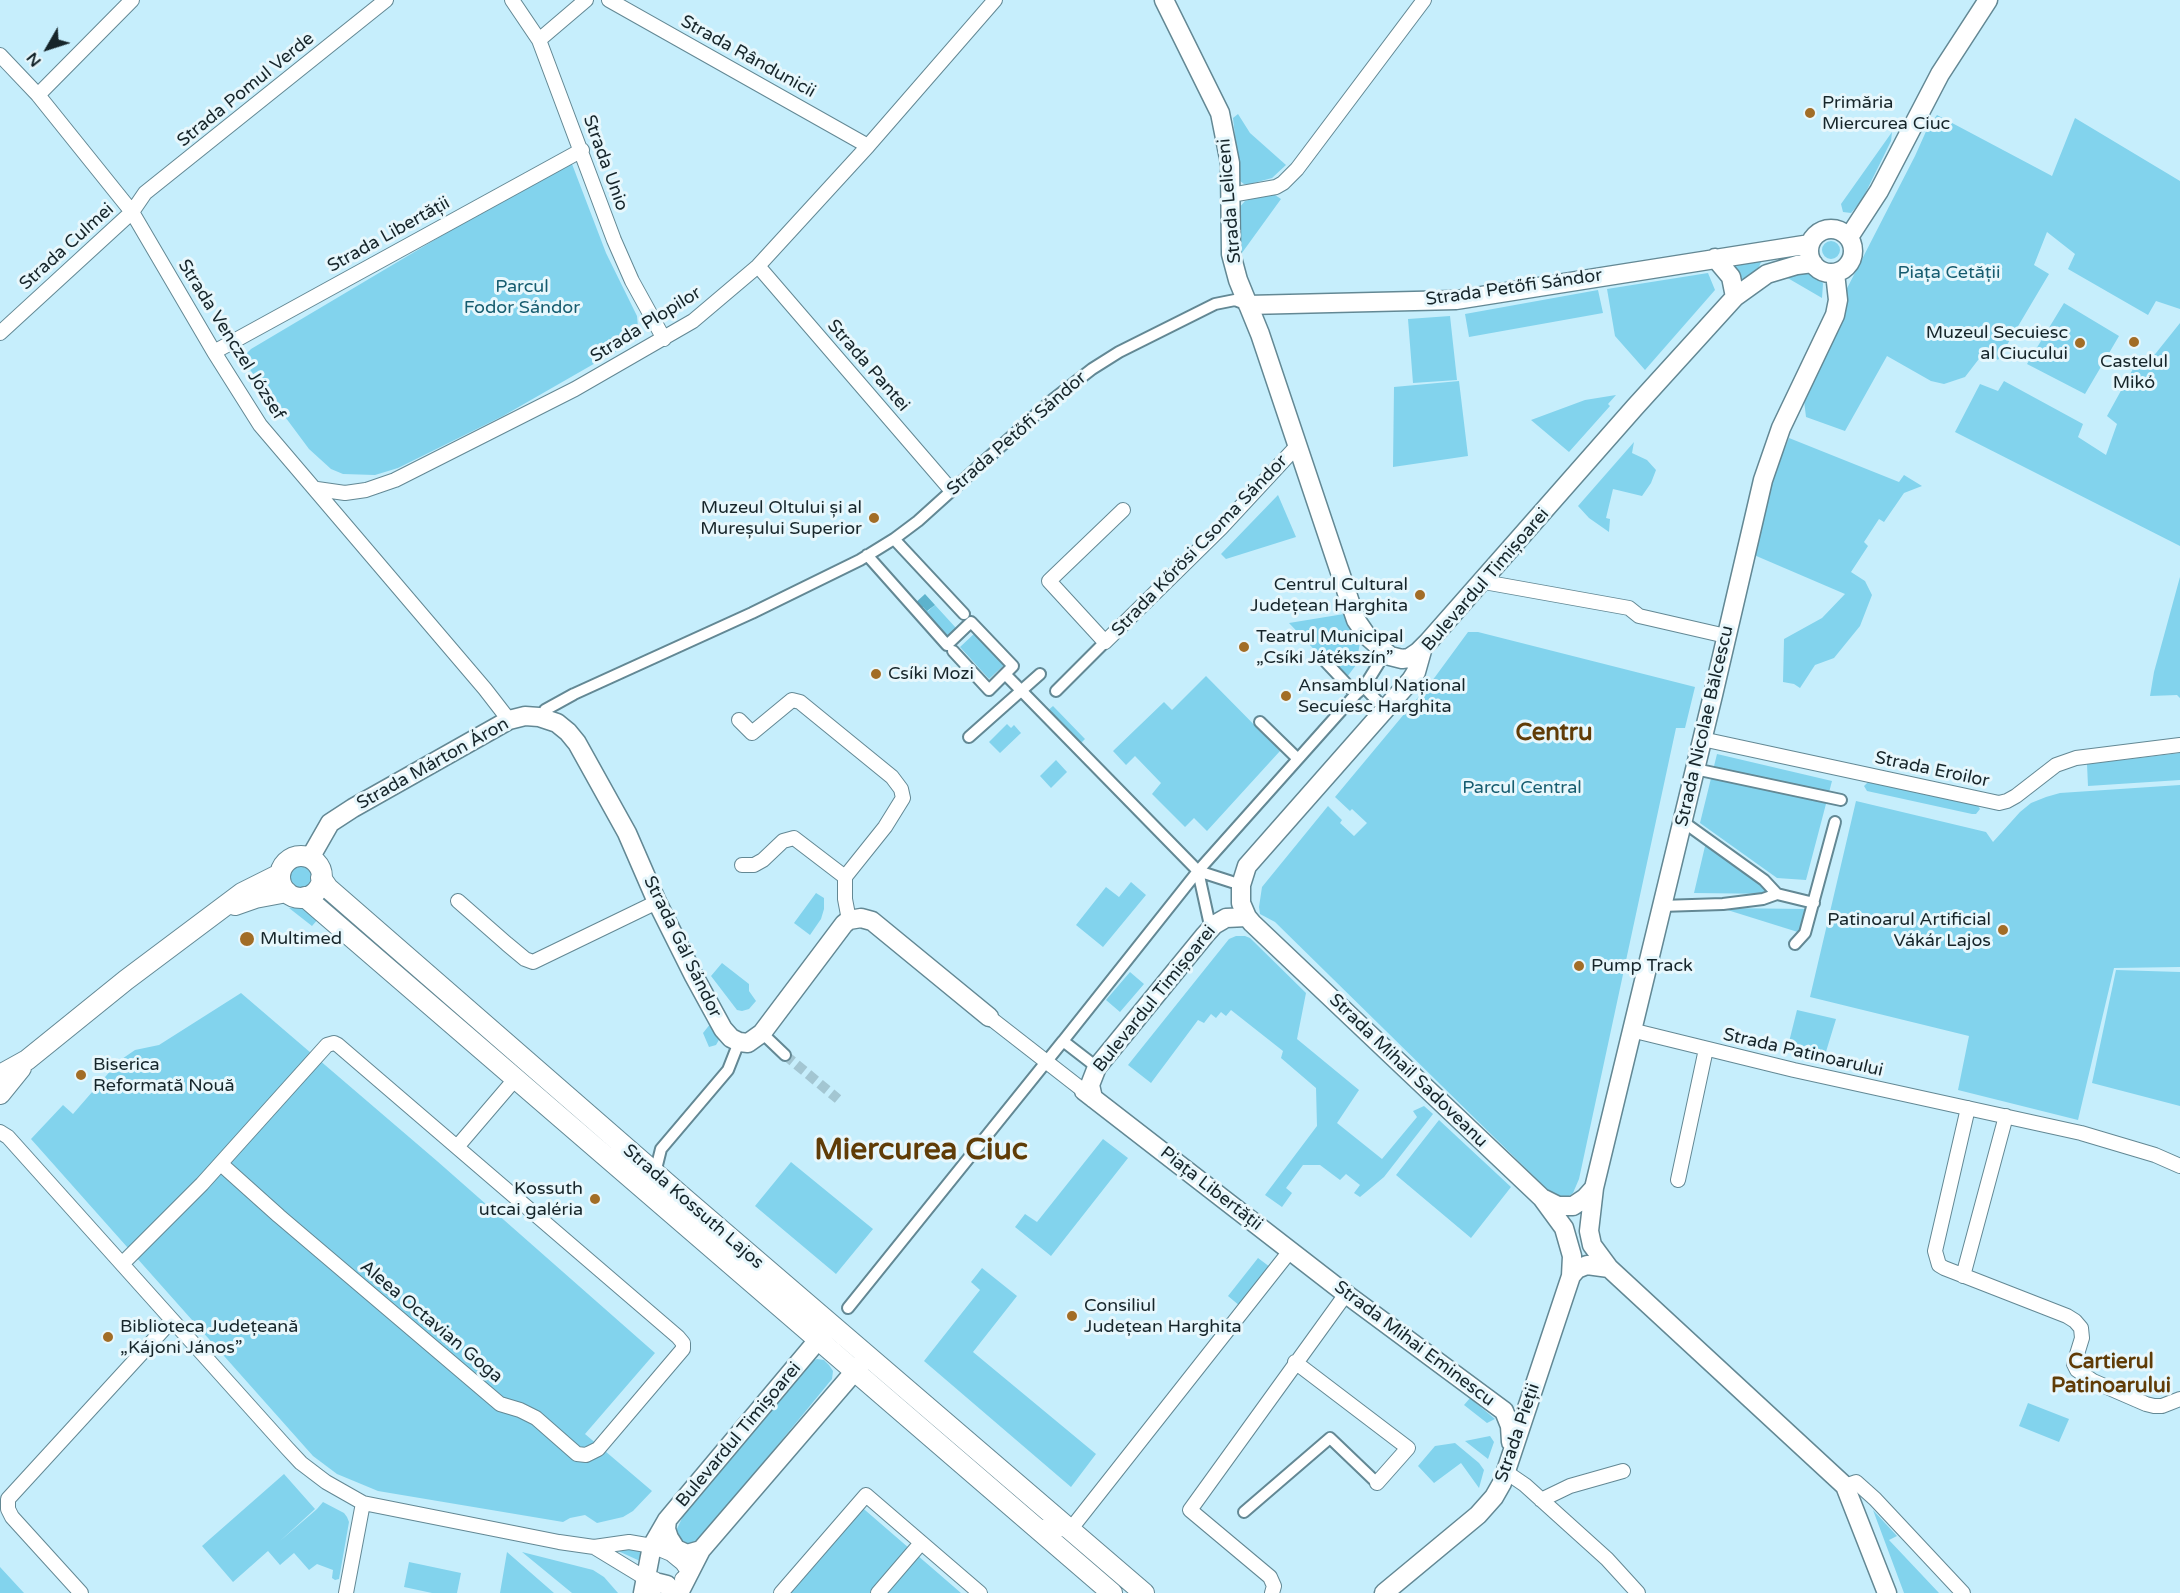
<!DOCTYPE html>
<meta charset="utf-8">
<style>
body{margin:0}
#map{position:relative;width:2180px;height:1593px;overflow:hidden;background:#c6eefc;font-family:"Varela Round",sans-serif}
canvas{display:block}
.north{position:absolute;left:18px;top:18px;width:60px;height:60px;-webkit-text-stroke:4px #e7f7fc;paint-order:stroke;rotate:231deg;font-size:16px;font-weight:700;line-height:24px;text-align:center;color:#16252a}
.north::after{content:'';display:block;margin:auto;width:21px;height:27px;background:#16252a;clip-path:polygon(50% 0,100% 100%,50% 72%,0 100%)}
</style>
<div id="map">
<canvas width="2180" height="1593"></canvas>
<div class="north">N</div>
</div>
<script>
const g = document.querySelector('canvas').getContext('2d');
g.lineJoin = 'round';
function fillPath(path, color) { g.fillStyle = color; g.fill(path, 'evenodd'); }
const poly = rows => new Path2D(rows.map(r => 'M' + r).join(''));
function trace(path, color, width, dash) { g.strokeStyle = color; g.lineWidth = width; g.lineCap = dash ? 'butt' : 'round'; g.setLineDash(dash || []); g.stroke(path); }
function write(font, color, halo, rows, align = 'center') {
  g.font = font + ' "Varela Round",sans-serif'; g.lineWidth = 6; g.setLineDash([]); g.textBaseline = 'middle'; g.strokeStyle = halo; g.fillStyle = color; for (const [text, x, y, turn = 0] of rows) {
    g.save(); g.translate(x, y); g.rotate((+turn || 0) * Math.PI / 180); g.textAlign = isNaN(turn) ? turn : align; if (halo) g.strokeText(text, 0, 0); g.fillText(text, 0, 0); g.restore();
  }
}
fillPath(poly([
 [1238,114,1250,133,1286,165,1272,178,1250,184,1244,184,1240,181,1233,118],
 [1937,115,2052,176,2075,118,2180,181,2180,309,2156,301,2148,315,2068,269,2075,254,2047,232,2034,265,2049,274,1998,360,1985,351,1965,377,1944,384,1931,381,1887,356,1845,431,1806,417,1803,392,1841,300,1915,156,1928,127],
 [1892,132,1891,141,1862,200,1851,213,1843,212,1841,204],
 [572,164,606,253,637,316,639,338,503,416,398,468,375,475,343,474,331,469,309,449,248,367,243,357,251,349,554,169],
 [1272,193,1281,199,1239,257,1238,209,1245,201],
 '1822 250a9 9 0 1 1 18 0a9 9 0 1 1-18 0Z',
 [1759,260,1761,262,1759,267,1750,277,1742,283,1741,277,1732,264],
 [1809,270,1821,278,1823,284,1822,298,1779,273],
 [1708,273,1715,290,1645,370,1615,336,1607,289],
 [1598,290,1603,313,1469,337,1465,314],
 [2064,303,2119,336,2085,394,2027,364],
 [1450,316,1457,380,1413,383,1408,319],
 [2180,323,2180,546,1955,432,1980,384,1998,391,2004,381,2083,424,2078,437,2106,455,2117,424,2107,416,2139,358,2148,363],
 [1459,381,1468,456,1393,467,1394,387],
 [1616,395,1608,404,1610,406,1569,452,1531,420,1585,400],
 [1789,438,1899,482,1904,475,1922,486,1904,493,1884,522,1879,519,1864,542,1868,546,1851,572,1865,581,1872,595,1860,626,1834,658,1815,665,1800,688,1794,684,1783,682,1784,639,1822,618,1845,594,1754,555,1774,474],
 [1634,442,1632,453,1647,460,1656,470,1651,483,1642,496,1613,489,1606,518,1610,519,1609,532,1589,518,1578,506],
 [1278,495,1296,537,1226,559,1221,554],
 [2180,577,2180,698,2177,695,2150,696,2154,672],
 [935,605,956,628,944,639,918,611,923,607,928,611],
 [1344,614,1361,637,1356,665,1344,681,1289,623],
 [976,632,1005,664,989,679,960,647],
 [1468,632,1478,632,1695,687,1685,728,1676,728,1579,1179,1573,1193,1565,1199,1552,1194,1275,922,1260,914,1259,907,1262,887,1328,806,1342,820,1340,823,1354,836,1367,823,1352,809,1350,811,1335,797,1435,677],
 [1206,676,1280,751,1207,831,1194,818,1185,827,1152,794,1161,783,1135,756,1126,765,1113,751,1164,702,1172,710],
 [1053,706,1085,739,1077,747,1045,713],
 [1007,724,1011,728,1014,725,1021,733,1000,753,989,742],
 [2180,753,2180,780,2088,786,2087,764],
 [1717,754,1832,781,1806,880,1777,878,1700,823],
 [1056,760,1067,772,1051,788,1040,776],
 [1869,781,1977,804,1980,809,1976,814,1972,814,1867,791,1864,786],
 [2180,785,2180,967,2114,968,2078,1120,1958,1090,1969,1036,1810,997,1856,801,1986,832,1993,842,2020,812,2031,803,2046,797,2060,793],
 [1706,842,1777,894,1694,893],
 '290 877a11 11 0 1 1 22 0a11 11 0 1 1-22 0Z',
 [1131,882,1146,895,1103,947,1076,925,1106,887,1119,897],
 [816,893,824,898,824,909,821,919,810,935,794,923],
 [289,908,304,908,319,918,312,926],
 [1721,908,1807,909,1801,933],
 [1236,936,1245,936,1250,938,1306,993,1297,1039,1359,1090,1337,1123,1382,1159,1417,1117,1413,1111,1424,1106,1433,1114,1384,1177,1360,1197,1354,1193,1360,1185,1346,1174,1340,1180,1320,1165,1303,1165,1286,1188,1292,1193,1282,1207,1265,1195,1317,1126,1316,1088,1281,1058,1283,1051,1231,1010,1226,1016,1221,1012,1216,1018,1211,1014,1204,1023,1198,1020,1151,1083,1128,1065,1229,939],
 [722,963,749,984,749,991,756,1001,749,1009,742,1011,737,1010,711,976],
 [2116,970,2180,972,2180,1106,2092,1083],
 [1130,972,1144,984,1120,1012,1106,1000],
 [241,993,437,1161,655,1353,585,1434,652,1491,633,1511,623,1517,597,1523,585,1515,570,1518,563,1522,378,1491,337,1474,313,1456,31,1139,63,1105,73,1114,119,1061,135,1050,159,1045],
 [1797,1010,1836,1019,1825,1055,1788,1046],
 [711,1023,720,1038,716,1045,709,1047,703,1033],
 [1439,1120,1511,1187,1471,1238,1396,1175],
 [1103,1139,1128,1158,1051,1256,1015,1227,1025,1214,1037,1222],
 [791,1162,873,1229,836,1274,755,1206],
 [1258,1258,1270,1267,1240,1306,1228,1296],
 [982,1268,1017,1296,973,1352,1096,1454,1071,1487,924,1361,980,1290,971,1282],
 [817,1359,824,1360,829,1365,833,1371,832,1379,703,1536,686,1547,675,1533,684,1514,812,1361],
 [1470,1398,1495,1419,1487,1423,1464,1405],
 [2028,1403,2069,1419,2059,1442,2019,1426],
 [1490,1436,1494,1442,1488,1459,1465,1441],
 [1455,1443,1479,1463,1484,1470,1479,1488,1461,1463,1434,1483,1418,1466,1435,1446],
 [284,1474,315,1509,280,1541,317,1509,323,1502,344,1513,347,1517,349,1522,339,1579,335,1580,332,1578,333,1570,317,1564,309,1570,294,1553,280,1565,268,1551,233,1582,202,1546],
 [858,1504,961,1593,787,1593],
 [1873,1510,1897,1536,1889,1540,1939,1593,1904,1593],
 [641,1548,644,1550,640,1561,618,1551],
 [507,1552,554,1593,500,1593],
 [522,1552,593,1570,604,1577,618,1593,572,1593],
 [409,1562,461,1573,457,1593,432,1593,404,1587],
 [0,1567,24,1593,0,1593]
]), '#82d3ed');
fillPath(poly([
 [925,594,935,605,927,611,923,607,918,611,913,605]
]), '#5db3cd');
trace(poly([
 [785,1055,838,1099]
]), '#a3c6d2', 10, [10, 5]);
const pedestrian = poly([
 [894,539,964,614],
 [867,555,947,645,971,622,1013,666,1005,674],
 [953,651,989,690,1005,674,1198,871,1298,759],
 [1323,659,1356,694,1364,687],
 [1056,691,1105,642],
 [1381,705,1364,687,1382,658],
 [545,710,574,694,752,613,860,560,894,539,918,521,1051,401,1092,369,1119,352,1215,304,1235,300,1248,305],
 [1260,722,1298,759,1356,694],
 [969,737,1040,674],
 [1695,769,1841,800],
 [1682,821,1764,880,1777,894],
 [1661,906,1723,904,1763,899,1777,894,1814,903],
 [1209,921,1198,871,1232,882],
 [1795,944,1805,933,1835,822],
 [762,1033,785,1055],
 [1094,1065,1063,1041,1198,871],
 [655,1173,661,1149,728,1070,739,1042],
 [848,1308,1063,1041],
 [1244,1512,1330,1438,1377,1483]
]);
const minor = poly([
 [512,0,539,40,614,240,632,281,664,339],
 [609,0,868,146],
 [539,40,586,0],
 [0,55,38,95,132,212,214,352,260,425,485,689,509,720],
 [38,95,132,0],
 [1231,195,1276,187,1283,183,1297,169,1424,0],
 [758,266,951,490],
 [0,333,132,212,145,193,386,0],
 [214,352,582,150],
 [317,489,345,493,366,490,395,480,575,389,693,321,758,266,868,146,995,0],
 [1123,510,1049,581,1105,642,1221,528,1297,446],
 [1484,582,1629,608,1639,616,1726,636],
 [739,720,752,733,792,700,800,702,892,777,901,789,903,798,885,827,845,877,845,899,849,920],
 [1702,739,1999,803,2007,801,2016,796,2056,765,2076,758,2180,745],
 [742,865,754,865,763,860,783,841,794,838,845,877],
 [458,901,507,944,525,959,533,962,657,902],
 [989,1017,1084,1091],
 [1631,1030,1794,1070,2081,1133,2155,1155,2180,1166],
 [1968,1108,1935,1251,1939,1265,1944,1268,2067,1316,2075,1321,2081,1328,2082,1338,2074,1364,2077,1370,2093,1381,2146,1404,2154,1406,2162,1406,2180,1399],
 [0,1132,8,1137,287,1448,301,1463,326,1482,363,1503,559,1542,594,1547,629,1542,652,1546,671,1554,682,1563,689,1573,682,1579],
 [457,1147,516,1078],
 [1678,1180,1706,1049],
 [122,1264,202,1184,327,1045,334,1043,338,1045,678,1337,683,1343,683,1349,598,1449,586,1455,577,1454,536,1418,520,1410,500,1404,279,1216,221,1164],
 [1963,1276,2006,1116],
 [1295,1362,1408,1448,1377,1483],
 [1506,1472,1525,1485,1607,1559,1638,1593],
 [1845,1486,1856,1482,1875,1499,1963,1593],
 [1541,1500,1570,1486,1623,1471],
 [1034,1526,1070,1530,1290,1251],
 [594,1547,645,1578,655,1579],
 [81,1593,12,1517,8,1509,8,1499,172,1320],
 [346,1593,363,1503],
 [781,1593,866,1495,980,1593],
 [878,1593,921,1543],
 [1272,1593,1274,1586,1270,1577,1190,1510,1346,1294]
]);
const tertiary = poly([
 [1164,0,1220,113,1230,163,1231,254,1238,280,1260,334,1356,620,1367,636,1390,656,1402,659,1409,658,1418,652,1429,641,1635,407,1735,297,1767,274,1797,265,1813,263],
 '1809 251a22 22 0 1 1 44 0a22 22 0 1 1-44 0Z',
 [1849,237,1879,191,1940,74,1988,0],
 [1715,258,1731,277,1735,297],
 [1835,273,1838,300,1835,315,1781,428,1763,480,1713,695,1594,1188,1589,1231,1592,1245,1609,1268,1845,1486,1887,1593],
 [1248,305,1456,300,1810,244],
 [310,858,330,823,353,808,509,720,525,716,539,717,557,723,568,732,577,743,627,833,657,902,694,976,723,1029,731,1038,739,1042,748,1043,762,1033,844,924,849,920,861,918,872,921,989,1017],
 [1084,1091,1346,1294,1504,1411,1510,1426,1511,1442],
 [1093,1098,1090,1085,1097,1067,1205,935,1214,925,1226,918,1247,917],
 [1544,1199,1558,1206,1573,1206,1585,1198,1594,1188],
 [1571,1276,1577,1269,1587,1265,1609,1268],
 [667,1520,666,1529,669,1538,676,1549,687,1554,701,1550],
 [643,1593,652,1546,667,1520,828,1328],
 [644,1593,659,1583,667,1585,674,1593],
 [679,1593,701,1550,867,1357],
 [1384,1593,1478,1515,1494,1497,1502,1483,1571,1276,1572,1256,1564,1228,1542,1198,1252,923,1247,917,1241,903,1241,885,1247,866,1411,680,1416,672,1423,647]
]);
const secondary = poly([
 '280 877a21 21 0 1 1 42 0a21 21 0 1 1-42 0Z',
 [321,878,328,888,685,1199,1144,1593],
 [305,897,1112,1593],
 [235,905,255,898,287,892],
 [0,1075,27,1060,126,980,242,893,280,874],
 [0,1094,21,1068]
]);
trace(pedestrian, '#638894', 14);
trace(minor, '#638894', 16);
trace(tertiary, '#638894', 21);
trace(secondary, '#638894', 22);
trace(pedestrian, '#fff', 10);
trace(minor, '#fff', 14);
trace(tertiary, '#fff', 18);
trace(secondary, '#fff', 20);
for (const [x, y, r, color] of [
 [1810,113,6,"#a26d26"],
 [2134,342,6,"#a26d26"],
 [2080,343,6,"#a26d26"],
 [874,518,6,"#a26d26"],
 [1420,595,6,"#a26d26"],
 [1244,647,6,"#a26d26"],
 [876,674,6,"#a26d26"],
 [1286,696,6,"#a26d26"],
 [2003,930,6,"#a26d26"],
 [247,939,8,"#a26d26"],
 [1579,966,6,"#a26d26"],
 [81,1075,6,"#a26d26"],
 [595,1199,6,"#a26d26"],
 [1072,1316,6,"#a26d26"],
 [108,1337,6,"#a26d26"]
]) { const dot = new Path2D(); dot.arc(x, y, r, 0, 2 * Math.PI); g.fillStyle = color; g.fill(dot); trace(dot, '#e7f7fc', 2); }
write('18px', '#16252a', '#e7f7fc', [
 ["Strada Rândunicii",748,57,29],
 ["Strada Pomul Verde",246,90,-39],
 ["Strada Unio",605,163,70],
 ["Strada Leliceni",1230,201,-95],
 ["Strada Libertății",389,235,-29],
 ["Strada Culmei",67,247,-42],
 ["Strada Petőfi Sándor",1514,288,-8],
 ["Strada Plopilor",646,325,-32],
 ["Strada Venczel József",231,340,58],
 ["Strada Pantei",868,366,49],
 ["Strada Petőfi Sándor",1017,434,-41],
 ["Strada Kőrösi Csoma Sándor",1200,546,-46],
 ["Bulevardul Timișoarei",1486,580,-49],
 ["Strada Nicolae Bălcescu",1705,726,-77],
 ["Strada Márton Áron",433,764,-29],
 ["Strada Eroilor",1932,770,12],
 ["Strada Gál Sándor",682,947,64],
 ["Bulevardul Timișoarei",1155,999,-51],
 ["Strada Patinoarului",1803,1053,13],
 ["Strada Mihail Sadoveanu",1408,1071,44],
 ["Piața Libertății",1211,1189,38],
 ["Strada Kossuth Lajos",693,1207,41],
 ["Aleea Octavian Goga",431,1322,40],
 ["Strada Mihai Eminescu",1414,1344,37],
 ["Strada Pieții",1518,1433,-71],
 ["Bulevardul Timișoarei",739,1435,-50]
]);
write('18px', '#16252a', '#e7f7fc', [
 ["Primăria",1822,103],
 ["Miercurea Ciuc",1822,124],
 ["Muzeul Secuiesc",2068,333,"right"],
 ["al Ciucului",2068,354,"right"],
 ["Castelul",2134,362,"center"],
 ["Mikó",2134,383,"center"],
 ["Muzeul Oltului și al",862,508,"right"],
 ["Mureșului Superior",862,529,"right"],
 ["Centrul Cultural",1408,585,"right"],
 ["Județean Harghita",1408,606,"right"],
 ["Teatrul Municipal",1256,637],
 ["„Csíki Játékszín”",1256,658],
 ["Csíki Mozi",888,674],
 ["Ansamblul Național",1298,686],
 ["Secuiesc Harghita",1298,707],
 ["Patinoarul Artificial",1991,920,"right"],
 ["Vákár Lajos",1991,941,"right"],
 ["Multimed",260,939],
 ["Pump Track",1591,966],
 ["Biserica",93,1065],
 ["Reformată Nouă",93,1086],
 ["Kossuth",583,1189,"right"],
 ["utcai galéria",583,1210,"right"],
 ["Consiliul",1084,1306],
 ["Județean Harghita",1084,1327],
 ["Biblioteca Județeană",120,1327],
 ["„Kájoni János”",120,1348]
], 'left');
write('18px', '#165c6f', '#e7f7fc', [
 ["Piața Cetății",1949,273],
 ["Parcul",522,287],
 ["Fodor Sándor",522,308],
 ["Parcul Central",1522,788]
]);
write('bold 21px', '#603c07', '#e7f7fc', [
 ["Cartierul",2111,1362],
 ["Patinoarului",2111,1386]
]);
write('bold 24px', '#603c07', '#e7f7fc', [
 ["Centru",1554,734]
]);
write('bold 30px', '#603c07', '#e7f7fc', [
 ["Miercurea Ciuc",921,1151]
]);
</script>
